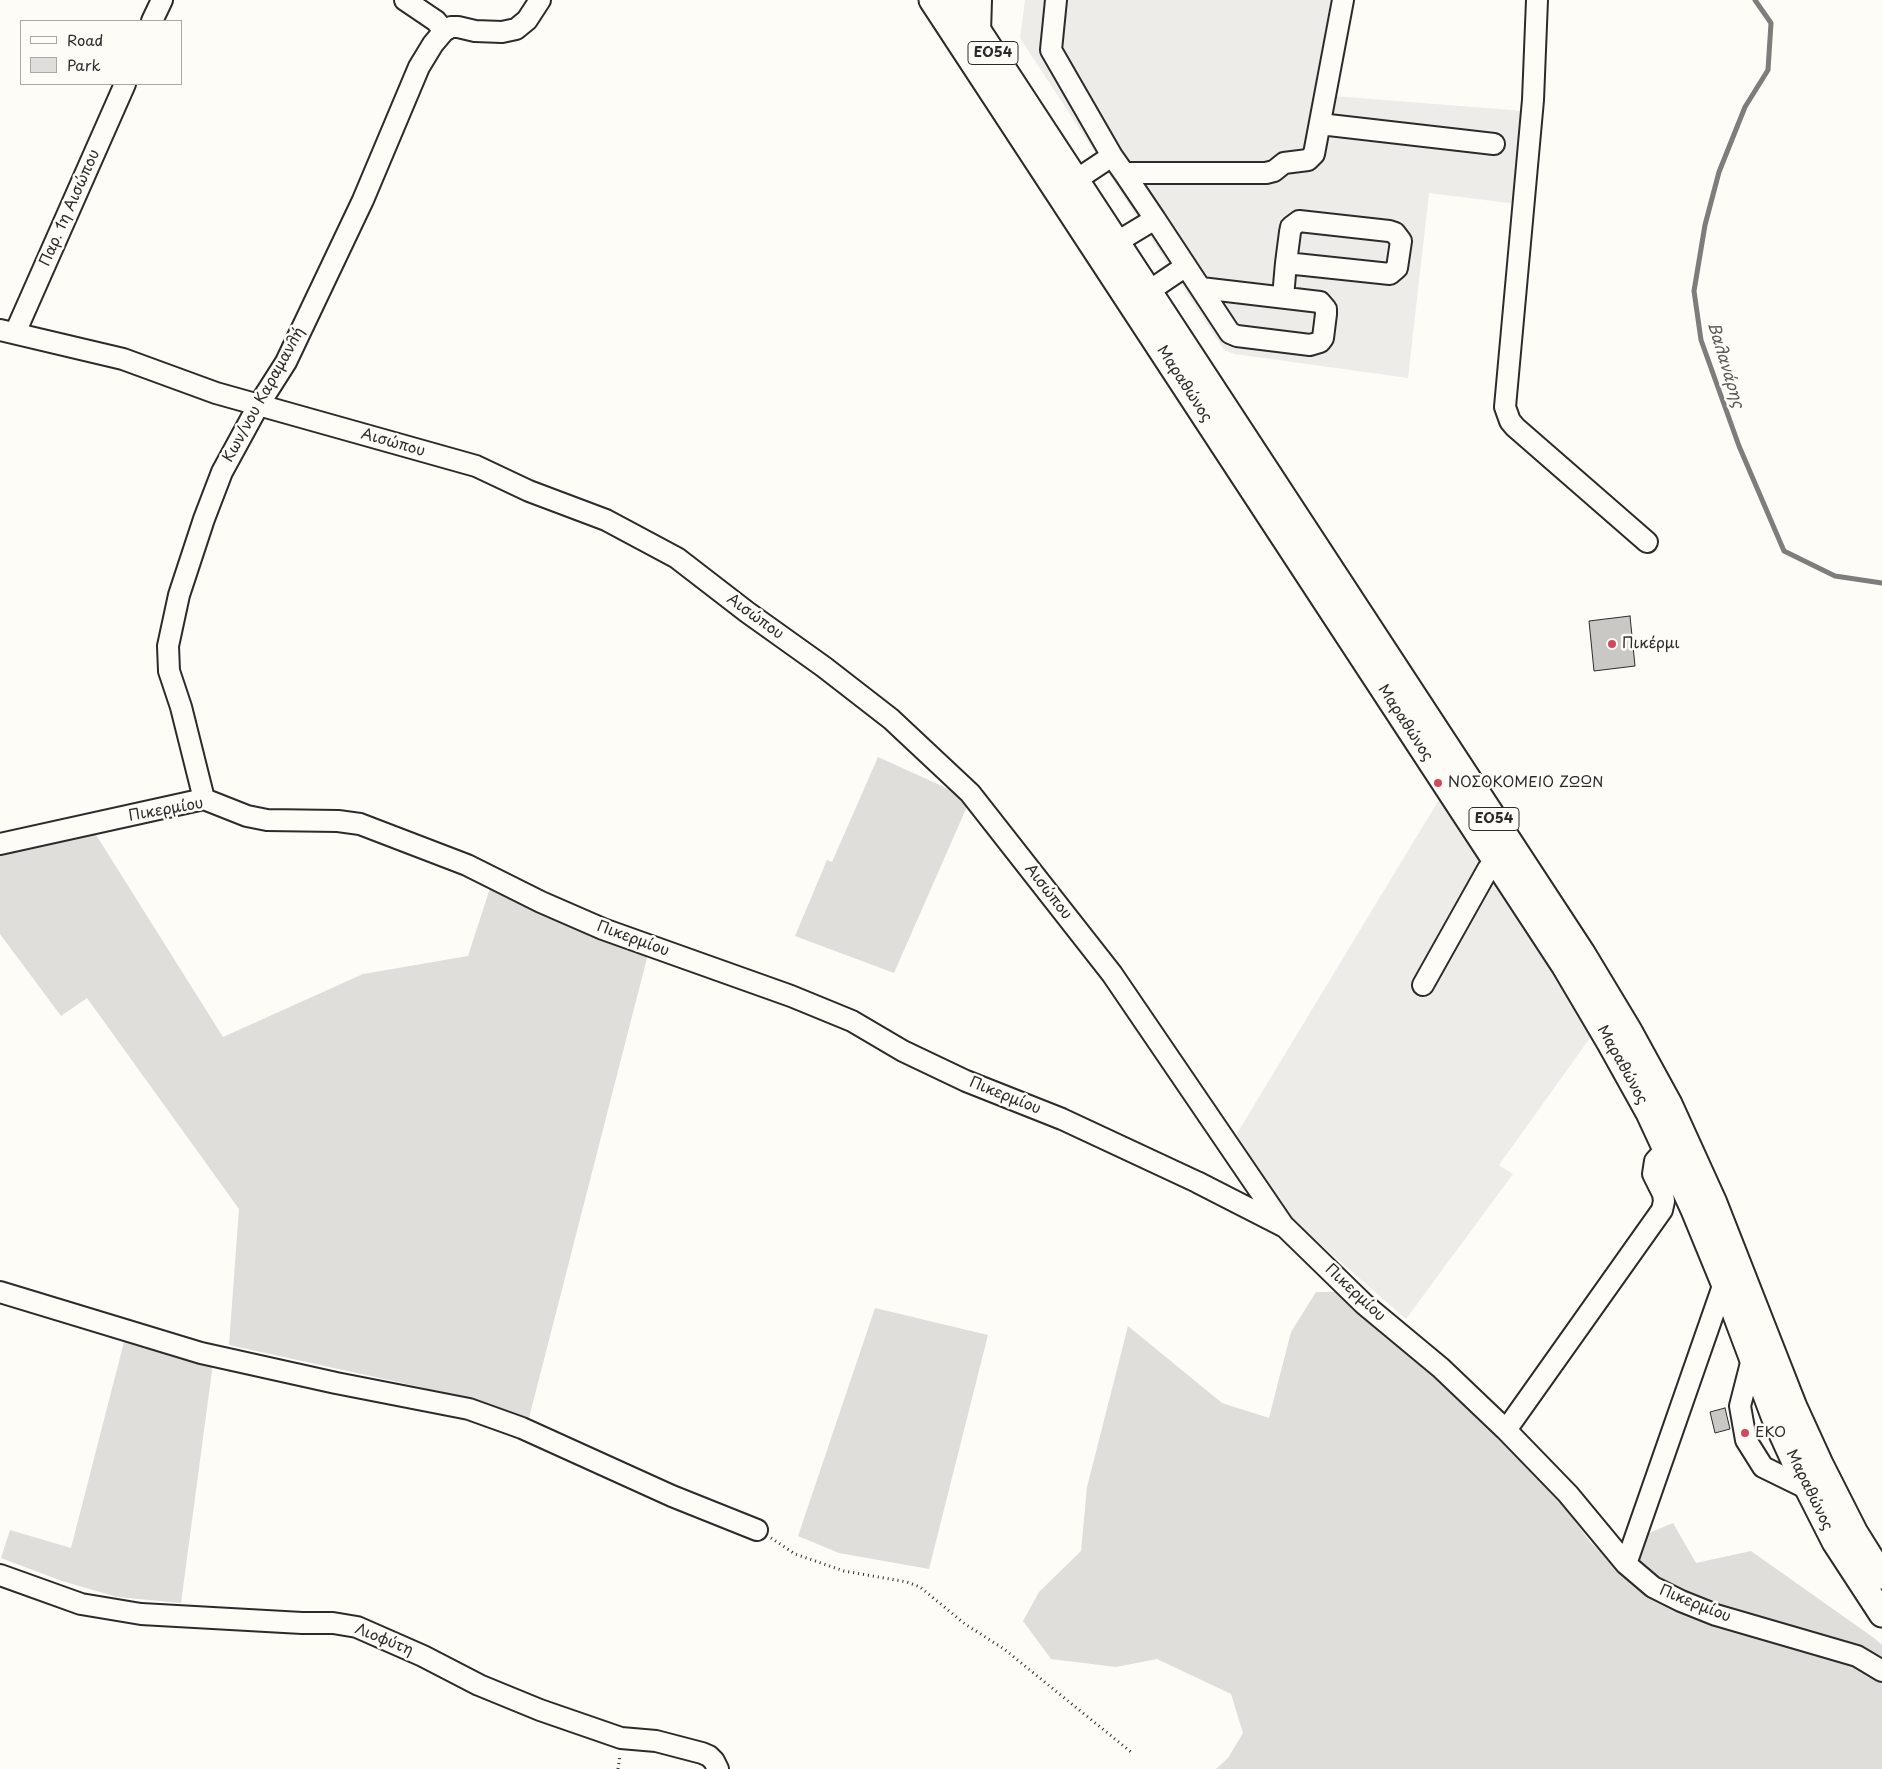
<!DOCTYPE html>
<meta charset="utf-8">
<style>
body{margin:0}
#map{position:relative;width:1882px;height:1769px;overflow:hidden;background:#fdfcf7;font-family:"Playpen Sans",sans-serif}
canvas{display:block}
.legend{position:absolute;left:20px;top:20px;width:162px;height:65px;box-sizing:border-box;background:#fdfcf7;border:1px solid #a9a8a5;margin:0;padding:6px 9px;list-style:none;font-size:15px;color:#2b2b2b}
.legend li{display:flex;align-items:center;gap:10px;height:25px}
.legend b{width:25px;border:1px solid #a9a8a5}
</style>
<div id="map">
<canvas width="1882" height="1769"></canvas>
<ul class="legend">
<li><b style="height:6px;background:#fdfcf7"></b>Road</li>
<li><b style="height:14px;background:#dfdeda"></b>Park</li>
</ul>
</div>
<script>
const g = document.querySelector('canvas').getContext('2d');
g.lineJoin = 'round';
function fillPath(path, color) { g.fillStyle = color; g.fill(path, 'evenodd'); }
const poly = rows => new Path2D(rows.map(r => 'M' + r).join(''));
function trace(path, color, width, dash) { g.strokeStyle = color; g.lineWidth = width; g.lineCap = dash ? 'butt' : 'round'; g.setLineDash(dash || []); g.stroke(path); }
function write(font, color, halo, rows, align = 'center') {
  g.font = font + ' "Playpen Sans",sans-serif'; g.lineWidth = 5; g.setLineDash([]); g.textBaseline = 'middle'; g.strokeStyle = halo; g.fillStyle = color; for (const [text, x, y, turn = 0] of rows) {
    g.save(); g.translate(x, y); g.rotate((+turn || 0) * Math.PI / 180); g.textAlign = isNaN(turn) ? turn : align; if (halo) g.strokeText(text, 0, 0); g.fillText(text, 0, 0); g.restore();
  }
}
fillPath(poly([
 [1025,0,1336,0,1321,95,1524,111,1517,204,1429,193,1408,378,1235,354,1224,350,1020,38],
 [1443,793,1595,1031,1499,1165,1513,1174,1406,1319,1296,1223,1236,1135]
]), '#edece8');
fillPath(poly([
 [878,757,964,796,969,802,894,973,795,936,827,860,832,862],
 [93,830,223,1037,363,974,468,956,491,885,648,954,529,1418,425,1388,229,1345,239,1209,87,998,61,1016,0,934,0,850],
 [1316,1292,1335,1292,1459,1394,1546,1483,1591,1543,1623,1572,1647,1534,1673,1523,1696,1563,1751,1551,1874,1638,1882,1645,1882,1769,1216,1769,1228,1758,1243,1733,1231,1694,1157,1659,1116,1667,1051,1659,1023,1621,1039,1592,1081,1551,1087,1487,1128,1326,1222,1403,1269,1418,1291,1332],
 [875,1308,988,1335,929,1569,839,1553,798,1536],
 [125,1338,213,1363,181,1603,117,1597,62,1581,1,1558,10,1530,71,1548]
]), '#dfdeda');
trace(poly([
 [1755,0,1771,23,1768,70,1745,107,1719,172,1705,225,1694,291,1701,340,1739,446,1784,551,1835,576,1882,583]
]), '#7e7d7b', 5);
const building = poly([
 [1630,616,1635,666,1594,671,1589,621,1630,616],
 [1725,1408,1730,1429,1715,1433,1710,1412,1725,1408]
]);
fillPath(building, '#c9c8c4');
trace(building, '#2b2b2b', 1);
const minor = poly([
 [405,0,436,21,444,31],
 [1056,0,1051,50,1112,156,1124,173,1266,173,1274,171,1284,163,1308,160,1314,154,1343,0],
 [1537,0,1533,100,1505,407,1510,421,1515,427,1647,542],
 [152,21,162,0],
 [980,33,981,0],
 [1320,124,1494,144],
 [1124,173,1155,219],
 [1076,180,1112,156],
 [1117,242,1155,219,1230,333,1237,336,1310,345,1320,342,1323,338,1326,314,1326,309,1320,302,1201,288],
 [1149,291,1186,266],
 [1283,297,1286,263,1290,232,1291,227,1299,221,1389,231,1395,233,1401,241,1397,268,1390,274,1286,263],
 [0,330,123,359,216,393,476,466,529,491,606,520,677,558,747,612,824,667,891,719,970,793,1112,974,1283,1225],
 [15,333,125,84],
 [204,799,181,707,169,671,168,646,179,595,204,519,222,472,258,406,286,362,363,200,419,67,433,44,444,31,451,27,458,27,475,31,502,32,516,29,527,20,540,0],
 [0,844,204,799,247,816,267,820,338,821,360,824,467,865,541,902,603,929,791,996,852,1021,903,1051,966,1081,1062,1119,1197,1182,1285,1227,1364,1304,1441,1368,1506,1430,1568,1494,1626,1564,1653,1587,1681,1601,1716,1615,1857,1656,1882,1671],
 [1423,985,1488,869,1496,862],
 [0,1292,201,1353,336,1383,469,1409,522,1428,672,1496,757,1530],
 [1752,1359,1740,1406,1746,1440,1763,1467,1808,1489],
 [1506,1430,1662,1210,1664,1201,1663,1194,1653,1174,1655,1161,1666,1149],
 [1626,1564,1724,1283],
 [0,1575,81,1604,141,1614,302,1623,333,1623,357,1627,423,1656,479,1685,540,1710,621,1738,656,1741,702,1753,709,1756,714,1761,718,1769]
]);
const major = poly([
 [932,0,1564,965,1610,1043,1649,1113,1694,1210,1724,1283,1774,1416,1799,1471,1835,1542,1882,1614],
 [958,0,1582,953,1629,1031,1669,1104,1714,1203,1794,1407,1820,1464,1855,1533,1882,1576]
]);
trace(minor, '#2b2b2b', 24);
trace(major, '#2b2b2b', 29);
trace(poly([
 [771,1538,795,1554,844,1571,907,1582,920,1587,965,1624,1004,1649,1131,1752],
 [618,1769,620,1755]
]), '#2b2b2b', 3, [1, 4]);
trace(minor, '#fdfcf7', 20);
trace(major, '#fdfcf7', 25);
for (const [x, y, r, color] of [
 [1612,644,5,"#d1495b"],
 [1438,783,5,"#d1495b"],
 [1745,1433,5,"#d1495b"]
]) { const dot = new Path2D(); dot.arc(x, y, r, 0, 2 * Math.PI); g.fillStyle = color; g.fill(dot); trace(dot, '#fdfcf7', 2); }
for (const [x, y, w] of [
 [993,53,50],
 [1494,819,50]
]) { const box = new Path2D(); box.roundRect(x - w / 2, y - 11.5, w, 23, 4); g.fillStyle = '#fdfcf7'; g.fill(box); trace(box, '#2b2b2b', 1); }
write('bold 14px', '#2b2b2b', null, [
 ["ΕΟ54",993,53],
 ["ΕΟ54",1494,819]
]);
write('15px', '#2b2b2b', '#fdfcf7', [
 ["Παρ. 1η Αισώπου",70,208,-66],
 ["Μαραθώνος",1184,384,57],
 ["Κων/νου Καραμανλή",264,395,-61],
 ["Αισώπου",393,443,16],
 ["Αισώπου",755,617,36],
 ["Μαραθώνος",1405,723,57],
 ["Πικερμίου",166,810,-10],
 ["Αισώπου",1048,892,52],
 ["Πικερμίου",633,939,20],
 ["Μαραθώνος",1622,1065,61],
 ["Πικερμίου",1005,1096,22],
 ["Πικερμίου",1355,1293,43],
 ["Μαραθώνος",1809,1490,64],
 ["Πικερμίου",1695,1604,22],
 ["Λιοφύτη",384,1640,22]
]);
write('15px', '#2b2b2b', '#fdfcf7', [
 ["Πικέρμι",1622,644],
 ["ΝΟΣΟΚΟΜΕΙΟ ΖΩΩΝ",1448,783],
 ["EKO",1755,1433]
], 'left');
write('italic 16px', '#5b5b5a', '#fdfcf7', [
 ["Βαλανάρης",1725,365,73]
]);
</script>
